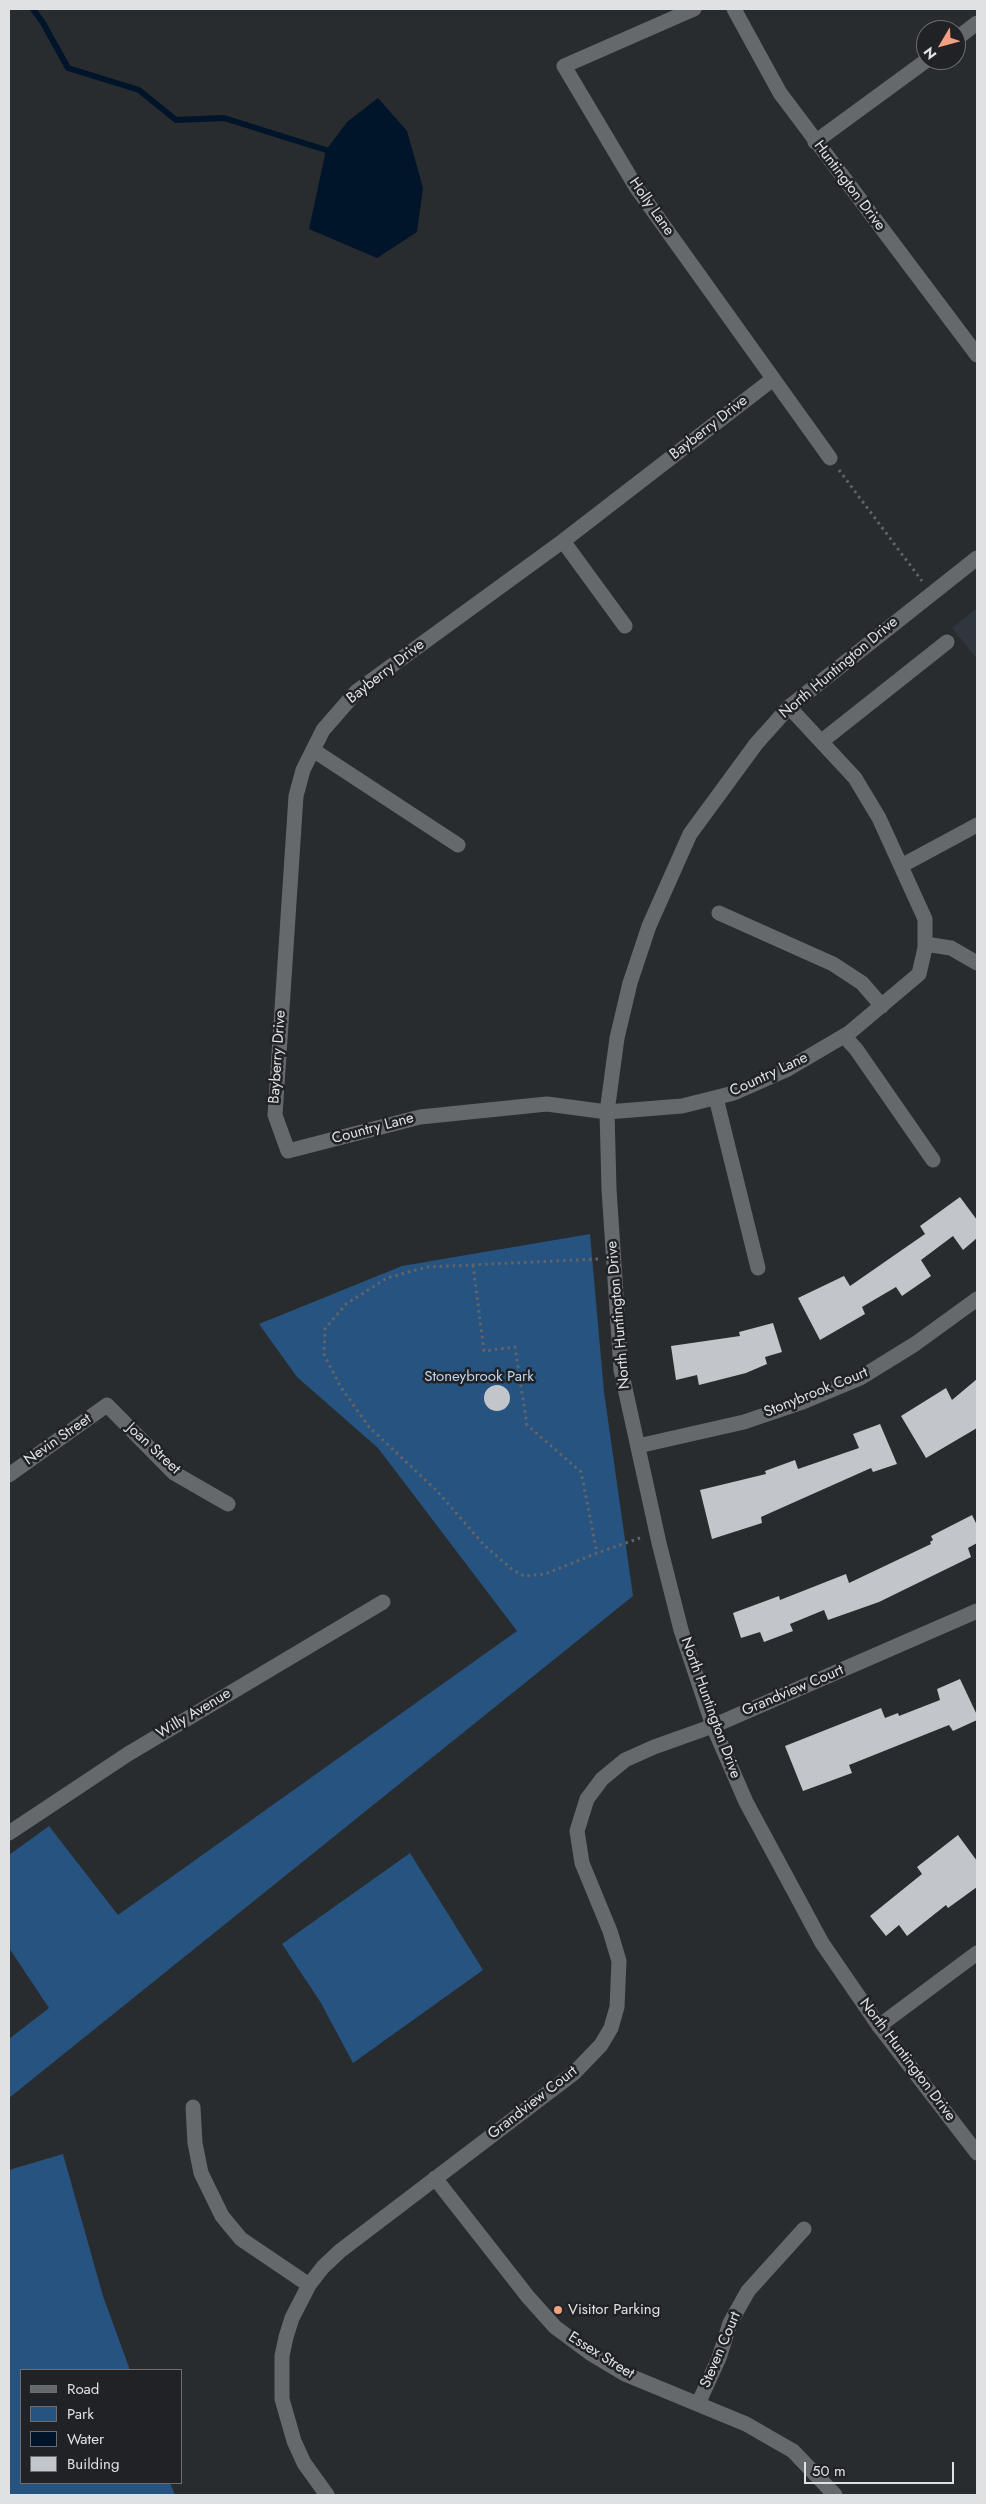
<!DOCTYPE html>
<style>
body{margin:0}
#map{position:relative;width:986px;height:2504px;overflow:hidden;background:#292c2e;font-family:Jost,sans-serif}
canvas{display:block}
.frame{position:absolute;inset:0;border:10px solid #e0e1e3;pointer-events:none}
.legend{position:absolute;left:20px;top:2369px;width:162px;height:115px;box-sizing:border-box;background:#202225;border:1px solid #6d6e71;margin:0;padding:6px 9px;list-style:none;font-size:15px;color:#e0e1e3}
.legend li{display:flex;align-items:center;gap:10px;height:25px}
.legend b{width:25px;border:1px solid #6d6e71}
.north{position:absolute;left:916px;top:20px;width:50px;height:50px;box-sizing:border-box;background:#202225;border:1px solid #6d6e71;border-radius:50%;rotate:233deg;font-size:14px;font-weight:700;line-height:20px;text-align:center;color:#e0e1e3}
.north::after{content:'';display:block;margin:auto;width:18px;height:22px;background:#f39f82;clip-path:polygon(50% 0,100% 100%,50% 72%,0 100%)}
.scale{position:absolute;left:804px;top:2462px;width:150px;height:22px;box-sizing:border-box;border:2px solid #e0e1e3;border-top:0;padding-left:6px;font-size:15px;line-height:18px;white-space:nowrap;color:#e0e1e3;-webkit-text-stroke:4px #202225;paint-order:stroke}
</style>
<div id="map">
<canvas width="986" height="2504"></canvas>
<div class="frame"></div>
<ul class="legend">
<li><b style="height:6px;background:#66696c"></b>Road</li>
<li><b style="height:14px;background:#26537f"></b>Park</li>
<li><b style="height:14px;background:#00142a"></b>Water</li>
<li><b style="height:14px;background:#c2c5c9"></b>Building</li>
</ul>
<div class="north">N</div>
<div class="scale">50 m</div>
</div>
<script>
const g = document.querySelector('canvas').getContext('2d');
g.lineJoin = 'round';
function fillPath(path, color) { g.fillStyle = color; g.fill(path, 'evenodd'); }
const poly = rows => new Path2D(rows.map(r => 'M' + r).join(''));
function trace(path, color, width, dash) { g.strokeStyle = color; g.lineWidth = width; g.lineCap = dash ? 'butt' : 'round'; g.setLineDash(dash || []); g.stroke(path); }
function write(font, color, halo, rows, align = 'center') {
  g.font = font + ' Jost,sans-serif'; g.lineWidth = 5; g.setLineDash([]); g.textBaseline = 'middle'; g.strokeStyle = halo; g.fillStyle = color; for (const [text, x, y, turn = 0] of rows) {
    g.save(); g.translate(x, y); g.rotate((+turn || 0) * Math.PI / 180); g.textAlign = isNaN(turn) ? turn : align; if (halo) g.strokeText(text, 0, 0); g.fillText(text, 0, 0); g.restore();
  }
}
fillPath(poly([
 [977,608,977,659,952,628]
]), '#30363d');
fillPath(poly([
 [590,1234,604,1392,633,1596,9,2098,9,2039,49,2008,9,1948,9,1855,49,1826,118,1915,517,1631,378,1448,297,1377,259,1324,402,1266],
 [410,1853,483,1970,353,2063,321,2003,282,1944],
 [63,2154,103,2296,130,2370,21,2370,21,2483,170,2483,175,2495,9,2495,9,2170]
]), '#26537f');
fillPath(poly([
 [378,98,407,131,423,188,417,232,377,258,309,229,326,150,347,122]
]), '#00142a');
trace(poly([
 [33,9,43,23,68,68,139,90,176,120,224,118,326,150]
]), '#00142a', 6);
fillPath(poly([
 [960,1197,977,1220,977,1238,963,1250,953,1236,921,1260,931,1276,902,1296,896,1287,862,1307,865,1314,820,1340,798,1298,844,1276,850,1286,925,1234,920,1226],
 [773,1323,782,1352,765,1357,767,1364,746,1373,699,1385,697,1375,676,1380,671,1346,740,1336,739,1332],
 [977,1379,977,1428,926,1458,901,1416,946,1388,952,1400],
 '484 1398a13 13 0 1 1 26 0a13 13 0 1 1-26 0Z',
 [880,1424,897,1464,873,1472,871,1468,761,1517,762,1523,712,1539,700,1490,766,1474,765,1471,795,1460,798,1469,859,1448,853,1434],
 [972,1515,977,1525,977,1543,968,1548,971,1557,879,1602,828,1620,824,1610,790,1624,793,1631,764,1642,760,1632,741,1638,733,1613,779,1596,780,1600,846,1574,849,1583,931,1544,930,1542,933,1540,931,1536],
 [960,1679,977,1715,977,1720,953,1731,949,1725,849,1765,852,1773,803,1791,785,1746,881,1708,885,1718,898,1713,899,1716,940,1700,937,1689],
 [958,1835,977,1861,977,1887,948,1908,946,1905,907,1936,899,1925,886,1936,870,1916,922,1874,917,1867]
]), '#c2c5c9');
trace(poly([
 [839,470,922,581],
 [598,1259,427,1267,387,1278,346,1304,334,1318,325,1329,324,1354,340,1386,369,1427,436,1490,485,1546,513,1570,524,1576,545,1574,597,1553,640,1538],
 [473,1265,484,1351,515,1347,527,1425,581,1472,597,1553]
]), '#626466', 3, [2.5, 4]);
trace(poly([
 [694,9,564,66,636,187,830,458],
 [956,39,977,23],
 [815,142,927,60],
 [773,379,563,541,357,691,323,730,303,770,296,796,275,1115,288,1151,420,1117,547,1104,607,1112,682,1106,734,1093,786,1070,849,1033,919,974,925,948,925,919,879,818,855,778,789,707],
 [563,541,625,626],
 [822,741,947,642],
 [313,750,458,845],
 [901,866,977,825],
 [719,913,833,964,862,983,882,1006],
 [925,944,951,948,977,963],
 [844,1036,856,1049,933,1160],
 [716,1098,758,1268],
 [638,1446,744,1422,800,1403,860,1378,915,1344,977,1299],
 [9,1475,107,1405,174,1473,228,1504],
 [9,1833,128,1754,383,1602],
 [879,2026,977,1953],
 [193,2107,195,2143,201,2173,222,2216,241,2239,309,2285],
 [435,2178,529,2298,555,2327,590,2353,625,2374,746,2424,793,2451,835,2495],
 [698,2404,719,2358,730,2323,748,2291,804,2229],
 [327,2495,304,2463,294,2441,282,2399,282,2356,286,2337,292,2318,309,2285,323,2267,340,2251,574,2073,601,2045,611,2028,617,2007,619,1961,610,1931,582,1863,577,1831,587,1799,602,1779,625,1760,654,1747,713,1726,977,1611]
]), '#66696c', 15);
trace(poly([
 [734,9,780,93,977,355],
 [977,558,789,707,756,744,690,834,649,926,630,983,617,1038,607,1112,609,1189,621,1370,659,1543,681,1630,713,1726,746,1802,822,1943,879,2026,977,2153]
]), '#66696c', 15);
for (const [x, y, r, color] of [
 [558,2310,5,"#f39f82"]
]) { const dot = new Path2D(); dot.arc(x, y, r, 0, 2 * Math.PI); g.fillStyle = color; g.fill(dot); trace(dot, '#202225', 2); }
write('15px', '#e0e1e3', '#202225', [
 ["Huntington Drive",849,186,53],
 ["Holly Lane",651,207,55],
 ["Bayberry Drive",709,428,-38],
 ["North Huntington Drive",839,668,-40],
 ["Bayberry Drive",386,672,-38],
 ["Bayberry Drive",278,1057,-86],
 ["Country Lane",769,1075,-25],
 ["Country Lane",373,1129,-15],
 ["North Huntington Drive",619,1315,-95],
 ["Stonybrook Court",816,1393,-22],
 ["Nevin Street",58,1440,-35],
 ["Joan Street",153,1449,43],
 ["Grandview Court",793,1691,-23],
 ["North Huntington Drive",710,1708,70],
 ["Willy Avenue",194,1714,-31],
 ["North Huntington Drive",907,2060,53],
 ["Grandview Court",533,2103,-38],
 ["Steven Court",721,2350,-67],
 ["Essex Street",601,2356,32]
]);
write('15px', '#bcd6f2', '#202225', [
 ["Stoneybrook Park",479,1377]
]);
write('15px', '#e0e1e3', '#202225', [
 ["Visitor Parking",568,2310]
], 'left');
</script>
